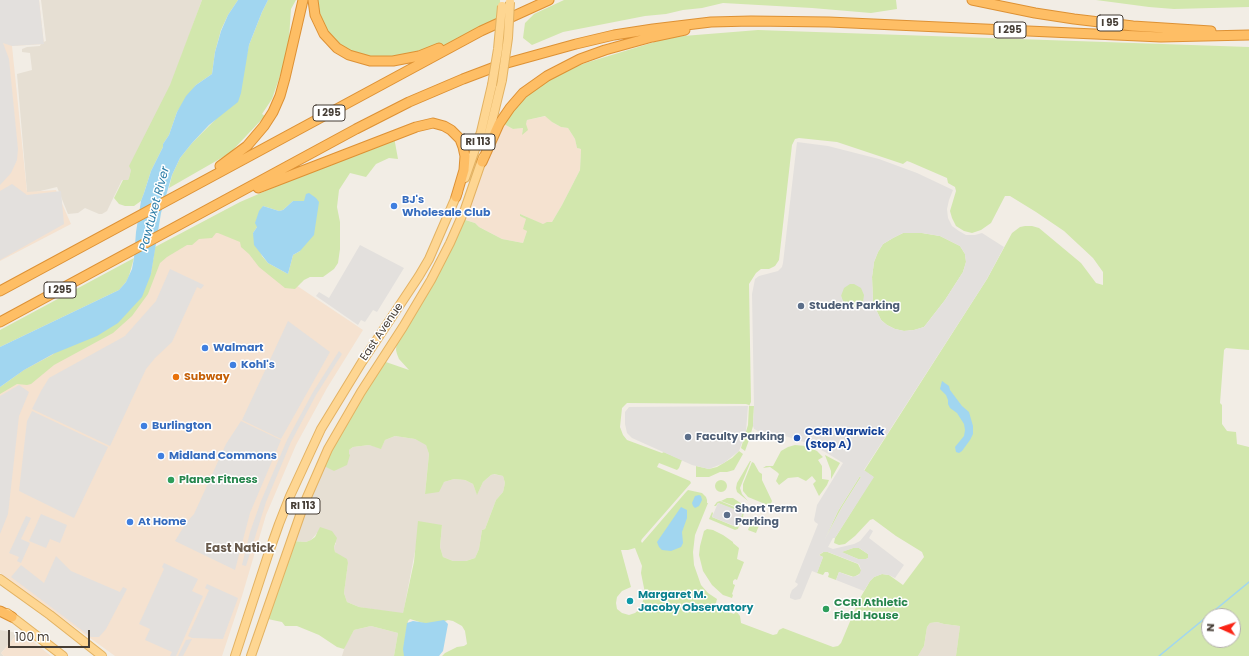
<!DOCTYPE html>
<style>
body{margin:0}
#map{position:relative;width:1249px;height:656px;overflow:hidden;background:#f2ede5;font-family:Poppins,sans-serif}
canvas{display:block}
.north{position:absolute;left:1201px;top:608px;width:40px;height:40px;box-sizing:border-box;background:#fff;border:1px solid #b5b1ae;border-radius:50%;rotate:273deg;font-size:11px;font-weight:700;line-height:16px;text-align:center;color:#453d35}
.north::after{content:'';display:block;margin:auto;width:14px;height:18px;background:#fa2415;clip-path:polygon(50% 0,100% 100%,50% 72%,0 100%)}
.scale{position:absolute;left:8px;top:630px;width:82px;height:18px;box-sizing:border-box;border:2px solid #453d35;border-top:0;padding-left:5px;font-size:12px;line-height:14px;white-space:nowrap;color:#453d35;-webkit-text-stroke:3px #fff;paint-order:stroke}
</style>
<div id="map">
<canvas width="1249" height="656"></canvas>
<div class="north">N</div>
<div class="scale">100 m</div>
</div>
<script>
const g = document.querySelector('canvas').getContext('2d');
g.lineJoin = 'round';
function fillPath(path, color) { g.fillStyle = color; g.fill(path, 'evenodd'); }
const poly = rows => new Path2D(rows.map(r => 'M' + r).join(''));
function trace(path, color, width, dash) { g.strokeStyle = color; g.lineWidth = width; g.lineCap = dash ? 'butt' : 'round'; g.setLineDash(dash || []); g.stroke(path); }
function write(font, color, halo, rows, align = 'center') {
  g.font = font + ' Poppins,sans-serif'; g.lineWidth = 3; g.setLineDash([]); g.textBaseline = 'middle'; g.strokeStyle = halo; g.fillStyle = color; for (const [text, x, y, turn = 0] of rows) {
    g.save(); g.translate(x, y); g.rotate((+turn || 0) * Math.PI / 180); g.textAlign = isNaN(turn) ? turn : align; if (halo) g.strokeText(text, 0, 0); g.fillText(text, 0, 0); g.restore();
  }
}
fillPath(poly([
 [41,0,202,0,171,85,131,170,129,178,128,180,122,180,107,211,102,214,99,214,85,208,78,213,68,214,57,187,32,193,27,192,17,74,32,70,30,53,22,52,22,49,27,47,40,46,41,43,46,41],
 [395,436,415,439,426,444,429,454,425,494,444,482,454,479,465,480,473,484,477,494,483,482,491,475,493,474,503,476,505,483,503,492,496,500,485,529,482,530,479,549,475,558,466,561,453,561,443,557,440,547,442,525,416,546,403,614,359,607,347,602,344,593,348,563,335,552,334,547,336,543,317,533,311,540,306,542,291,541,321,466,349,454,349,450,353,447,369,445,381,448,385,440],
 [937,622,944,624,960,626,956,656,918,656,924,646,927,627,930,623],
 [371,626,398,633,394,656,342,656,345,646,354,630],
 [0,630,18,633,2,652,1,653,4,656,0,656]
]), '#e6dfd3');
fillPath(poly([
 [0,0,39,0,44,44,12,46,27,192,56,190,71,224,0,261],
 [546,116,552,122,561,127,568,128,575,139,577,148,581,149,580,170,562,205,552,222,543,224,540,223,520,214,520,216,526,219,527,231,523,243,502,239,479,227,475,223,462,219,478,178,502,123,513,129,523,128,522,135,527,120],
 [216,225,237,234,272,269,363,330,327,388,296,445,266,515,242,596,222,656,115,656,0,573,0,389,155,259],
 [20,631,51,656,4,656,1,653,2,652]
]), '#f5e2d0');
fillPath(poly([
 [202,0,238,0,228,15,221,30,215,52,212,74,196,85,177,112,169,135,163,144,163,147,151,171,144,193,141,201,134,206,125,206,119,204,114,198,123,180,128,180,129,178,131,170,129,166,170,85],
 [268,0,296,0,291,9,288,53,272,99,262,114,265,116,230,153,169,188,172,175,180,158,192,143,215,120,246,58,249,45,262,12],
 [315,0,500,0,501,21,445,47,375,60,345,51,324,32],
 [564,0,896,0,897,9,871,13,812,8,723,3,702,8,683,10,666,14,645,16,563,32,532,45,523,38,525,23,534,14],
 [1096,0,1249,0,1249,7,1174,9,1149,7],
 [758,30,1249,47,1249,350,1226,348,1224,350,1220,403,1222,405,1222,424,1227,431,1236,432,1237,444,1249,447,1249,656,956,656,960,626,944,624,937,622,930,623,927,627,924,646,918,656,442,656,445,653,457,647,464,646,467,644,465,631,462,626,453,621,448,620,437,624,426,624,410,619,408,621,405,639,406,656,394,656,398,633,371,626,354,630,344,649,337,647,319,635,297,626,285,626,282,622,263,618,291,541,306,542,311,540,315,537,320,527,332,531,337,538,334,547,335,552,347,559,348,563,344,593,347,602,359,607,403,613,414,562,418,521,442,525,440,547,443,557,453,561,466,561,475,558,479,549,482,530,485,529,496,500,503,492,505,483,503,476,494,474,491,475,483,482,477,495,473,484,465,480,454,479,444,482,439,492,425,494,429,454,426,445,415,439,395,436,385,440,381,449,369,445,353,447,349,450,349,454,350,455,347,465,334,471,322,465,383,361,409,370,399,359,397,354,396,350,397,339,462,219,475,223,479,227,502,239,523,243,527,231,523,229,526,219,520,216,520,214,543,224,547,222,552,222,562,205,580,170,581,149,577,148,575,139,568,128,561,127,552,122,545,116,527,120,526,124,528,130,522,135,523,128,513,129,502,123,509,111,551,74,592,61,671,37],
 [799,138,837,142,903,164,907,161,910,162,947,178,948,183,955,187,956,191,950,211,952,218,956,226,964,231,972,233,981,230,991,223,1005,196,1010,196,1036,212,1064,231,1093,258,1103,272,1103,285,1096,283,1081,263,1039,228,1032,226,1025,226,1020,227,1012,233,987,279,864,471,873,477,835,538,834,543,839,545,845,544,855,536,870,520,873,519,896,536,922,552,924,557,903,585,889,575,882,574,874,577,870,581,859,600,841,643,838,646,833,647,783,628,779,630,777,634,773,635,741,623,740,616,736,611,734,614,715,607,717,599,708,593,701,585,694,565,693,552,695,535,708,503,707,503,707,500,706,497,702,493,688,490,686,492,642,543,641,541,642,539,691,483,690,481,657,467,659,463,677,470,679,468,682,460,664,452,662,453,627,440,623,435,620,427,622,408,627,403,746,404,749,405,748,425,741,448,745,451,749,440,753,426,754,406,749,406,751,402,749,284,756,273,761,269,769,269,775,266,779,260,792,145,795,139],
 [635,548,642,566,641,573,645,593,641,608,635,613,629,615,622,613,617,609,616,603,617,597,622,591,631,587,621,550,628,550],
 [1209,616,1233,616,1233,640,1209,640],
 [391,137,394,137,398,159,389,158,376,164,366,177,350,173,339,190,337,207,340,222,340,249,338,263,334,269,323,277,310,277,304,280,295,289,285,288,259,267,249,254,241,247,240,242,218,233,216,233,212,238,199,239,192,245,187,245,167,257,160,263,148,294,132,316,113,333,54,365,31,384,27,385,17,384,0,394,0,387,24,370,52,355,151,274,155,247,240,202],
 [293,201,304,201,300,251,293,255,288,274,268,263,262,256,253,233,257,227,263,206,279,211,283,210],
 [903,233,922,233,940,236,960,246,965,254,966,262,963,272,945,300,924,327,914,330,904,331,895,329,887,325,881,320,873,303,872,277,874,262,878,252,883,244,893,238],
 [134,258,129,276,126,282,119,290,0,347,0,330],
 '841 295a12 12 0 1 1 24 0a12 12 0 1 1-24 0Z',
 [795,445,806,446,817,451,823,457,818,460,822,466,822,479,829,480,827,485,819,496,813,484,816,481,812,476,806,481,798,477,788,478,779,485,776,481,779,474,777,472,770,467,763,468,766,466,773,466,781,451,788,447],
 [739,451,743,454,734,470,727,472,720,472,709,477,696,477,696,466,709,469,717,467,732,458],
 [825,455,840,463,831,479,831,471],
 [750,461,751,461,740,488,742,494,748,501,737,492,736,488,737,483],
 [752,462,754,463,759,472,762,474,762,480,772,501,770,506,748,497,743,491,743,484],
 [860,476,861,477,842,507,825,539,838,511],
 '715 486a6 6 0 1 1 12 0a6 6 0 1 1-12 0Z',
 [727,498,733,498,742,504,745,510,721,501],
 [720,501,744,511,743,517,741,517,742,513,718,503,716,506,714,506,717,502],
 [712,512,713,513,712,517,736,527,739,523,740,523,738,529,735,530,709,519],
 [752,520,760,523,756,533,748,530],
 [707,529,713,530,723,535,733,542,733,543,739,548,737,559,744,562,737,580,735,579,733,581,733,584,735,585,732,594,733,595,732,598,723,595,712,585,703,571,699,555,700,546,704,531],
 [853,548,859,548,868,554,868,558,866,559,858,559,841,552],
 [825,551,858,564,861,570,861,573,854,577,839,572,836,580,828,577,829,574,828,572,825,572,823,575,817,573,823,557,819,555]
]), '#d2e7ad');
fillPath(poly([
 [0,0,39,0,44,44,12,46,3,43,9,59,18,149,17,160,11,173,0,185],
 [797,142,828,146,879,159,917,173,953,190,949,200,947,209,948,218,952,226,959,231,966,235,975,235,982,233,1004,247,987,279,864,470,874,477,835,538,833,538,828,547,833,549,854,544,860,541,870,529,873,531,869,538,904,565,895,578,889,575,882,574,874,577,870,581,864,591,836,580,839,572,852,577,859,575,861,570,859,564,828,552,823,552,819,555,823,557,817,573,812,571,801,598,800,599,795,600,790,598,790,595,792,590,797,586,798,584,795,582,818,524,815,522,814,520,817,505,843,463,825,452,807,443,779,434,758,431,754,429,753,426,754,406,752,294,755,279,759,276,778,271,782,267,783,263],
 [903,233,922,233,940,236,960,246,965,254,966,262,963,272,945,300,924,327,914,330,904,331,895,329,887,325,881,320,873,303,872,277,874,262,878,252,883,244,893,238],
 [850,284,854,284,861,288,864,295,863,302,860,304,854,307,847,306,844,303,841,296,844,288],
 [860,476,861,477,842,507,825,539,838,511],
 [853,548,859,548,868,554,868,558,866,559,858,559,842,552],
 [12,184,27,195,61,191,64,224,0,260,0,191],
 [360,245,404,268,377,312,373,310,365,322,361,320,358,325,316,296,319,292,329,298],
 [170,269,204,285,201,289,197,287,172,342,155,358,146,369,110,446,32,409,41,391,49,378,125,336,156,301],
 [288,321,330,352,281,439,242,420],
 [339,351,342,354,316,395,291,442,266,502,246,566,242,565,250,532,261,501,287,440,313,392],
 [19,385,29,392,19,416,8,514,0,534,0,396],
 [748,406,746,431,739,451,724,463,709,469,692,465,632,438,627,433,625,424,625,412,629,407],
 [32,411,108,447,74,518,19,491,27,421],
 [241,421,281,440,250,513,235,570,175,541,186,523,194,514,226,444],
 [718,503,743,512,737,527,712,517],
 [41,514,67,525,60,543,50,539,46,548,29,541],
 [26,516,31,518,21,539,30,543,21,563,17,561,19,557,9,553],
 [56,556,71,571,120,592,123,587,127,589,106,629,99,637,91,637,11,577,21,565,44,583],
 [164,563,198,579,192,591,203,596,176,656,170,656,172,652,145,640,150,629,139,624,164,569,162,567],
 [207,584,238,598,223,639,192,638,188,636,209,590,205,588],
 [192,639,183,656,178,656,186,640]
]), '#e3e0dd');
fillPath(poly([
 [238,0,268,0,262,12,249,45,241,93,238,102,209,125,192,143,180,158,172,175,161,213,151,274,142,297,118,323,97,336,53,354,24,370,0,387,0,347,119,290,126,282,132,269,134,258,136,232,141,201,144,193,151,171,163,147,163,144,169,135,177,112,186,96,196,85,212,74,215,52,221,31,228,15],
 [309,193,316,198,319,202,314,235,300,251,293,255,288,274,268,263,254,245,253,233,257,227,255,223,259,211,263,206,279,211,283,210,293,201,304,201,306,194],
 [942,381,949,386,950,390,962,406,969,412,973,426,973,434,970,440,962,451,959,453,956,452,955,447,964,436,965,430,964,424,957,413,950,408,948,404,948,400,946,395,940,389],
 [699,495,701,496,702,500,699,506,695,508,693,506,692,503,695,496],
 [681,507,687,510,687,518,682,532,683,543,681,547,671,551,662,550,659,547,657,542],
 [444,620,448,624,443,651,439,656,404,656,403,649,407,623,413,621,426,623]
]), '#a1d6f0');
trace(poly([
 [1159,656,1249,582]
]), '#a1d6f0', 1.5);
const major = poly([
 [486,146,502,80],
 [465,178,481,132,492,85],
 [0,579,50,615,102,656],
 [7,613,63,656],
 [235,656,268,555,279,524,290,496,321,429,362,362,419,276,429,259,458,192],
 [251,656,304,504,328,449,361,392,403,327,431,280,450,243,465,209,483,157]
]);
const highway = poly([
 [313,0,315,15,324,34,337,48,349,55,370,61,393,61,419,56,439,48],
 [972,0,1035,13,1074,19,1133,26,1211,31],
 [482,162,499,124,510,108,523,93,547,76,580,59,605,50,652,37,685,30],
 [220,166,247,146,264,126,273,112,280,96,285,78,303,0],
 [258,188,416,127,433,123,444,126,451,130,460,139,463,147,465,156,464,170,456,197],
 [0,291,481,31,549,0],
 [0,322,356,129,409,102,463,79,500,65,576,44,614,35,653,29,711,22,751,21,829,22,1161,37,1249,35],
 [0,611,12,617]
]);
trace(major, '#e3b262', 10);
trace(highway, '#dd9134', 11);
trace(major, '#fed692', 8);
trace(highway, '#febe65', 9);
const majorBridge = poly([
 [502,80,508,38,510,2],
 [492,85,498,49,502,6]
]);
trace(majorBridge, '#e3b262', 10, []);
trace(majorBridge, '#fed692', 8);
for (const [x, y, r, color] of [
 [394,206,4,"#3f7fe0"],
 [801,306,4,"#5c6f8a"],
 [205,348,4,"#3f7fe0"],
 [233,365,4,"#3f7fe0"],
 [176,377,4,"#e8710a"],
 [144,426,4,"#3f7fe0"],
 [688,437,4,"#5c6f8a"],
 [797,438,4,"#1a4fb4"],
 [161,456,4,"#3f7fe0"],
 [171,480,4,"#2e9e5b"],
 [727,515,4,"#5c6f8a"],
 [130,522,4,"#3f7fe0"],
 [630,601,4,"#0f9aa8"],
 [826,609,4,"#2e9e5b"]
]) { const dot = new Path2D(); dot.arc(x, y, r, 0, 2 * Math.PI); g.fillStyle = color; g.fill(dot); trace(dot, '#fff', 1.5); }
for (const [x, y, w] of [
 [1110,23,26],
 [1010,30,32],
 [329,113,32],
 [478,142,34],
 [60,290,32],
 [303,506,34]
]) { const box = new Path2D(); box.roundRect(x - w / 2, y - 8, w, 16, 3); g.fillStyle = '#fff'; g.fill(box); trace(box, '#453d35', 1); }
write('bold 10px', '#453d35', null, [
 ["I 95",1110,23],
 ["I 295",1010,30],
 ["I 295",329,113],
 ["RI 113",478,142],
 ["I 295",60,290],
 ["RI 113",303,506]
]);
write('bold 11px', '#366cbe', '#fff', [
 ["BJ's",402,200],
 ["Wholesale Club",402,213],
 ["Walmart",213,348],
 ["Kohl's",241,365],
 ["Burlington",152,426],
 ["Midland Commons",169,456],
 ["At Home",138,522]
], 'left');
write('bold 11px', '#4e5e75', '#fff', [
 ["Student Parking",809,306],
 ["Faculty Parking",696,437],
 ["Short Term",735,509],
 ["Parking",735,522]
], 'left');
write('11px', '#453d35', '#fff', [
 ["East Avenue",382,332,-56]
]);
write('bold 11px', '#c56008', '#fff', [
 ["Subway",184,377]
], 'left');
write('bold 11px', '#164399', '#fff', [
 ["CCRI Warwick",805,432],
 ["(Stop A)",805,445]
], 'left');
write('bold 11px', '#27864d', '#fff', [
 ["Planet Fitness",179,480],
 ["CCRI Athletic",834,603],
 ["Field House",834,616]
], 'left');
write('bold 11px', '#0d838f', '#fff', [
 ["Margaret M.",638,595],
 ["Jacoby Observatory",638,608]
], 'left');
write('italic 12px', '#2d7ea8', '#fff', [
 ["Pawtuxet River",155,209,-75]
]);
write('bold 12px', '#685a4c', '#fff', [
 ["East Natick",240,549]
]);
</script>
